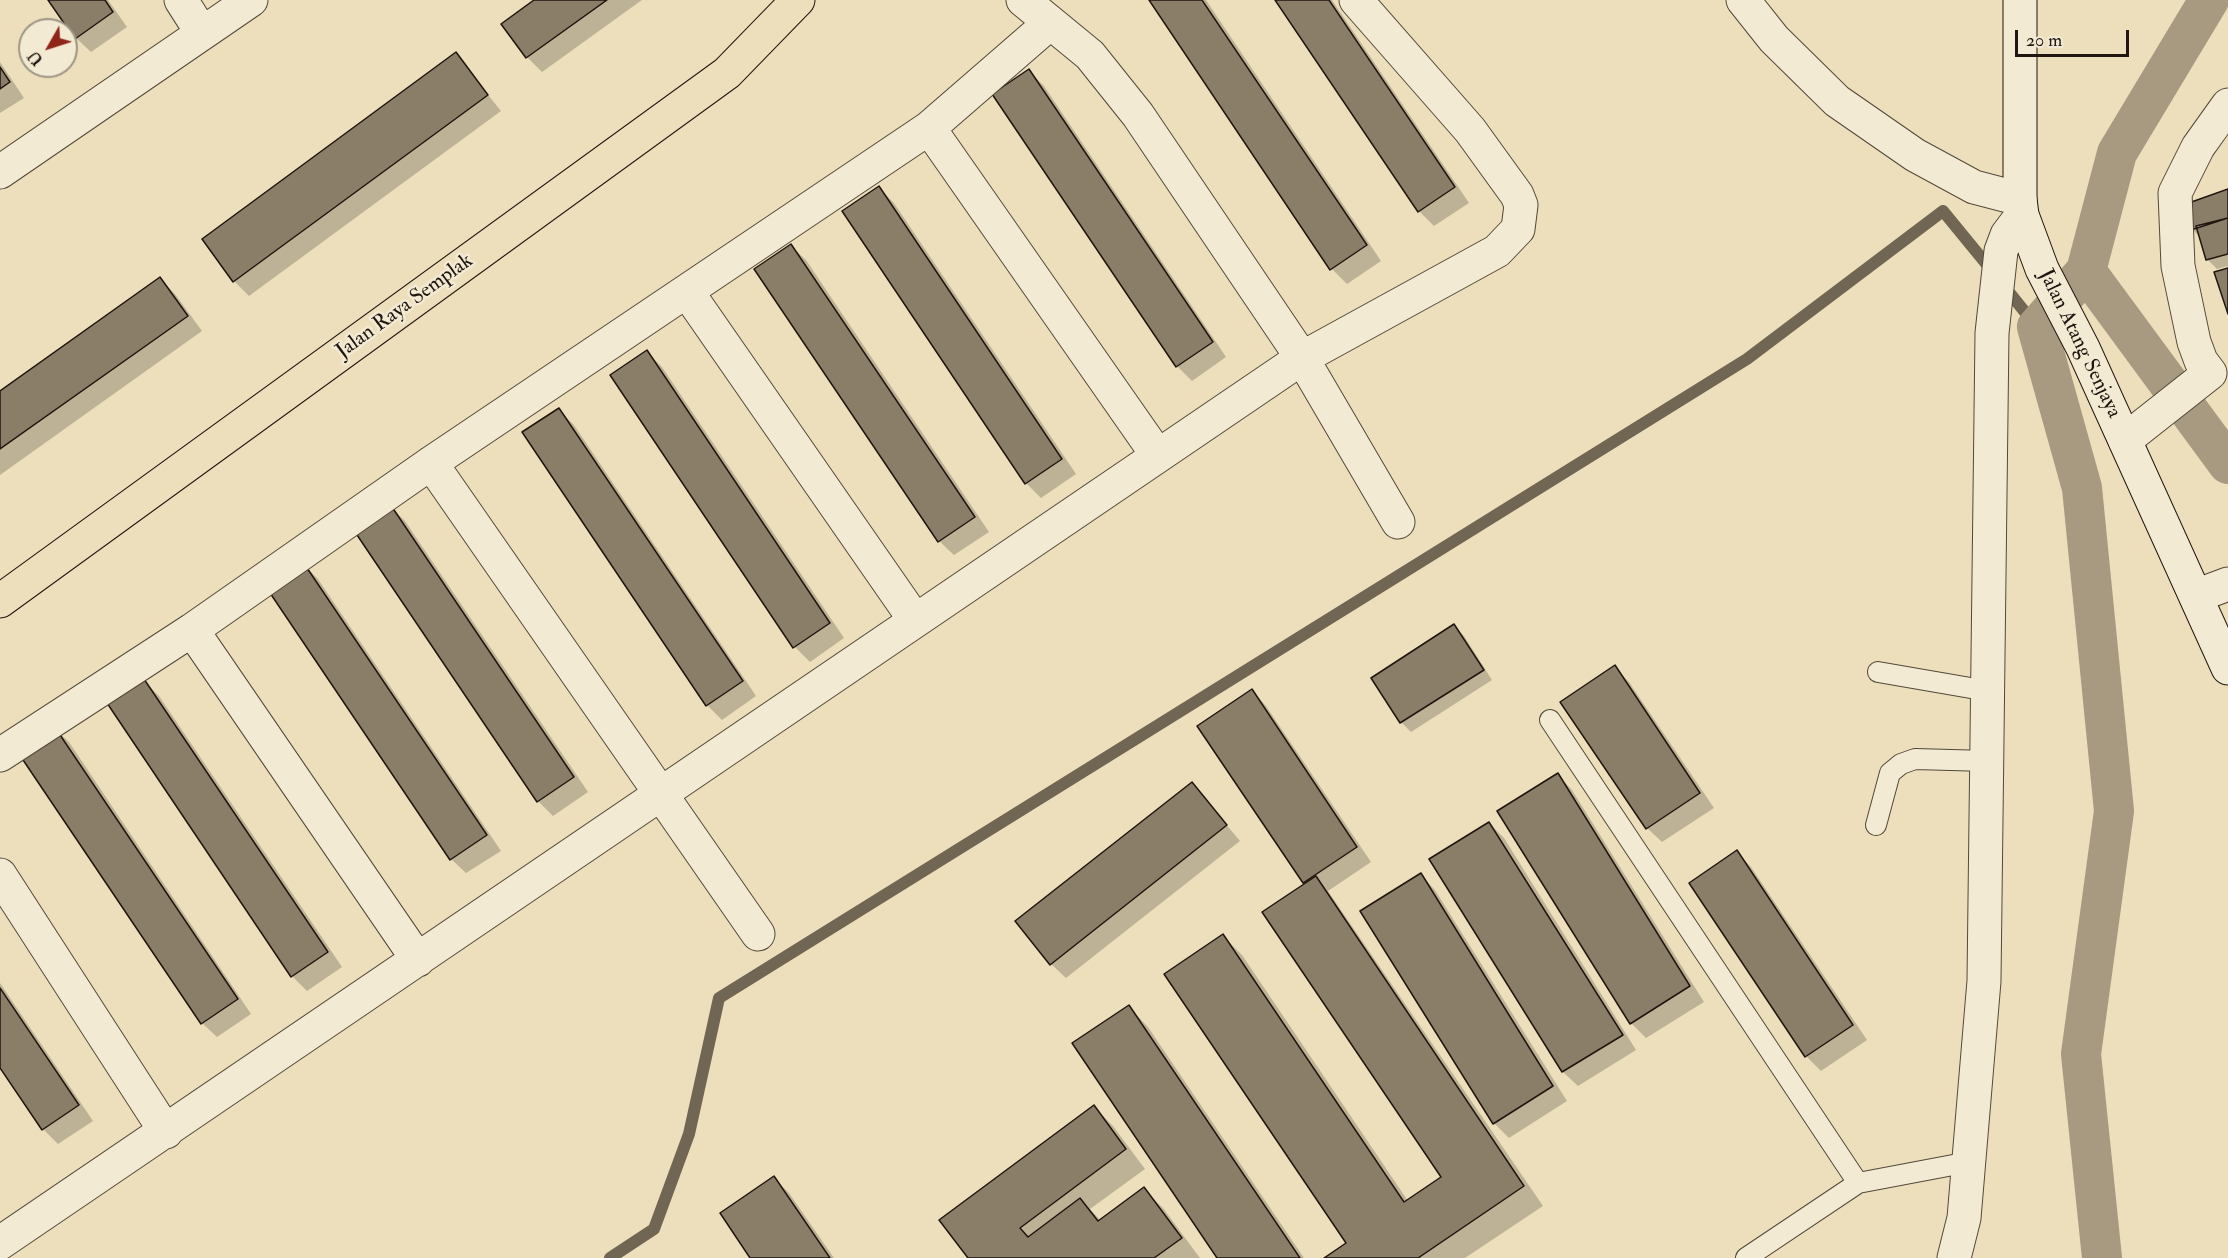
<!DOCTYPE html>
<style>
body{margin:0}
#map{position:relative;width:2228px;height:1258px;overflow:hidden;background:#eddfbb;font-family:"IM FELL Double Pica",serif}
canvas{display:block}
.north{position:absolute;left:18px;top:18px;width:60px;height:60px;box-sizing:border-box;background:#f3ead3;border:2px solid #9f9585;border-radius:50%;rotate:231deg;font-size:16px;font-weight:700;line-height:24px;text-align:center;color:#20150f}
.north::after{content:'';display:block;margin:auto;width:21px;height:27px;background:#8f2418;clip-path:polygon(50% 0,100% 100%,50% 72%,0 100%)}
.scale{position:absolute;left:2015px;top:30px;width:114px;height:27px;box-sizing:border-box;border:3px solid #20150f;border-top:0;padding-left:8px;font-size:18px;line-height:21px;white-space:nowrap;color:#20150f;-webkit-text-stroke:4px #f3ead3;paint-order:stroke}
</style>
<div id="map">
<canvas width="2228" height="1258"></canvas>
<div class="north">U</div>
<div class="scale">20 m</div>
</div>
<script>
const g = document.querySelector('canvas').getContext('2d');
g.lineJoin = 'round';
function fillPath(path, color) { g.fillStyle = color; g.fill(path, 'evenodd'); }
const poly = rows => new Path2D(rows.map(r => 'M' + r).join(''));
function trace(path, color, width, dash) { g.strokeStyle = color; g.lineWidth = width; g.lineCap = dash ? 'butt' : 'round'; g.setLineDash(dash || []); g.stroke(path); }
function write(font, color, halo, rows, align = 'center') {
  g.font = font + ' "IM FELL Double Pica",serif'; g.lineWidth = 5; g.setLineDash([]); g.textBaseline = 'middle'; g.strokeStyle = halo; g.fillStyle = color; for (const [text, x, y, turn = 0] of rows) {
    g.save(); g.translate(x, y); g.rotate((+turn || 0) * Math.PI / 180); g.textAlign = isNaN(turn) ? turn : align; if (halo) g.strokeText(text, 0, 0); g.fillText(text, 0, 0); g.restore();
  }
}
fillPath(poly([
 [50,0,108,0,127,27,91,52,76,38],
 [537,0,642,0,542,72,527,57],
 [1151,0,1206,0,1381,261,1347,284,1332,269],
 [1277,0,1332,0,1469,203,1434,226,1419,211],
 [455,54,501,111,249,296,234,281],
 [0,62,24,98,0,113],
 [1029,71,1044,86,1226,357,1192,381,1177,366],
 [879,188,894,203,1076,474,1041,498,1026,483],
 [2228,190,2228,266,2217,269,2207,259,2202,239,2192,229],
 [791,246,806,260,989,532,954,555,939,541],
 [160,279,175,294,202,331,0,475,0,393],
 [647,352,662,367,844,638,810,662,795,647,612,375],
 [559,410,574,425,756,696,722,720,707,705],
 [390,506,405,521,588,792,553,816,538,801],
 [303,564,318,579,501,851,466,873,451,859],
 [1454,626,1464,636,1492,680,1411,732,1401,722],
 [1614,667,1629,682,1714,808,1662,842,1647,828],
 [144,681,159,696,342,967,307,991,292,976],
 [1252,691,1266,706,1371,862,1328,891,1543,1206,1465,1258,1327,1258,1348,1244,1223,936,1242,955,1408,1201,1443,1178,1304,882],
 [54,728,69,742,251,1014,217,1037,202,1023],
 [1558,775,1572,790,1704,1002,1646,1038,1631,1023],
 [1192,784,1240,841,1066,978,1051,964],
 [1489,823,1504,838,1636,1050,1578,1086,1563,1072,1431,859],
 [1737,852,1751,867,1867,1040,1821,1071,1806,1056],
 [1421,875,1435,890,1567,1101,1509,1138,1494,1123],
 [0,983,93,1121,58,1144,43,1129,0,1065],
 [1129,1007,1148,1027,1304,1258,1219,1258],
 [1094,1107,1113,1126,1145,1169,1090,1209,1101,1221,1143,1189,1163,1208,1200,1258,970,1258],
 [774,1178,789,1193,834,1258,752,1258]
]), '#0003');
trace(poly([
 [2004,286,2037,327],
 [610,1258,654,1229,689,1134,719,998,1747,359,1943,211,1993,272]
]), '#716553', 12);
trace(poly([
 [2209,0,2117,153,2086,271,2228,464],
 [2086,271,2037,327,2082,488,2114,811,2081,1054,2102,1258]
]), '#a79a81', 40);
const building = poly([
 [48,0,105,0,113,12,75,39,48,0],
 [534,0,607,0,526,58,501,24,534,0],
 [1149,0,1202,0,1367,245,1330,270,1149,0],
 [1275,0,1329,0,1455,187,1418,212,1275,0],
 [456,52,488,95,233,282,202,239,456,52],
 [0,67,10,82,0,89,0,67],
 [1029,69,1213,342,1176,367,992,94,1029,69],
 [879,186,1062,459,1025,484,842,211,879,186],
 [2228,189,2228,218,2191,230,2183,205,2228,189],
 [2228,218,2228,254,2206,260,2196,226,2228,218],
 [791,244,975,517,938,542,754,269,791,244],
 [2228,268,2228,314,2214,272,2228,268],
 [160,277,188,316,0,449,0,391,160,277],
 [647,350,830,623,793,648,610,375,647,350],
 [559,408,743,681,706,706,522,432,559,408],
 [390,504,574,777,537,802,353,529,390,504],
 [303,562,487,835,450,860,266,587,303,562],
 [1454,624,1484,670,1400,723,1371,678,1454,624],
 [1615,665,1700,793,1646,829,1560,702,1615,665],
 [144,679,328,952,291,977,107,703,144,679],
 [1252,689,1357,847,1303,883,1197,726,1252,689],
 [54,726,238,999,201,1024,17,751,54,726],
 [1558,773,1690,986,1630,1024,1497,811,1558,773],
 [1192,782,1227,825,1050,965,1015,921,1192,782],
 [1489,822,1623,1035,1562,1072,1429,859,1489,822],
 [1737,850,1853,1025,1805,1057,1689,883,1737,850],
 [1421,873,1553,1086,1493,1124,1360,911,1421,873],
 [1316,876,1524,1186,1418,1258,1324,1258,1346,1243,1164,974,1223,934,1404,1202,1441,1177,1262,912,1316,876],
 [0,988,79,1105,42,1130,0,1068,0,988],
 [1129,1005,1300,1258,1217,1258,1072,1043,1129,1005],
 [1094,1105,1126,1149,1020,1228,1028,1237,1080,1198,1098,1221,1144,1187,1182,1238,1154,1258,968,1258,939,1220,1094,1105],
 [774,1176,830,1258,750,1258,720,1213,774,1176]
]);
fillPath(building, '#8b7e68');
trace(building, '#20150f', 1.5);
const lane = poly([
 [1878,672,1988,691],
 [1550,720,1858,1183],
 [1876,825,1890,773,1901,764,1915,759,1987,761],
 [1746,1258,1858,1183,1969,1162]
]);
const street = poly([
 [181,0,202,33],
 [1023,0,1090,55,1138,115,1302,358,1398,522],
 [1743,0,1774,39,1837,101,1915,155,1974,187,2020,199],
 [929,128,1158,456],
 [0,172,251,0],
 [688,293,915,620],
 [2125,440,2210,373,2201,361,2194,342,2178,266,2175,193,2198,147,2228,105],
 [431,463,758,934],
 [2196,596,2228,584],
 [192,630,418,960],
 [0,755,192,630,431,463,929,128,1050,23],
 [0,875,166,1132],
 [0,1243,1302,358,1497,251,1518,229,1521,205,1517,195,1470,130,1356,0],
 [1954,1258,1964,1218,1984,981,1992,333,2001,251,2007,235,2022,215]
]);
const secondary = poly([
 [2020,0,2020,199,2022,215,2042,269,2083,348,2228,668]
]);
const primary = poly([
 [0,601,727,73,798,0]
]);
trace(lane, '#53483a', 22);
trace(street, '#53483a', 35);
trace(secondary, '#20150f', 35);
trace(primary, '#20150f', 35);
trace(lane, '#f3ead3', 20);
trace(street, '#f3ead3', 33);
trace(secondary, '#f3ead3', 33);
trace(primary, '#eddfbb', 33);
write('21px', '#20150f', '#f3ead3', [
 ["Jalan Raya Semplak",405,307,-36],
 ["Jalan Atang Senjaya",2079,344,64]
]);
</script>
